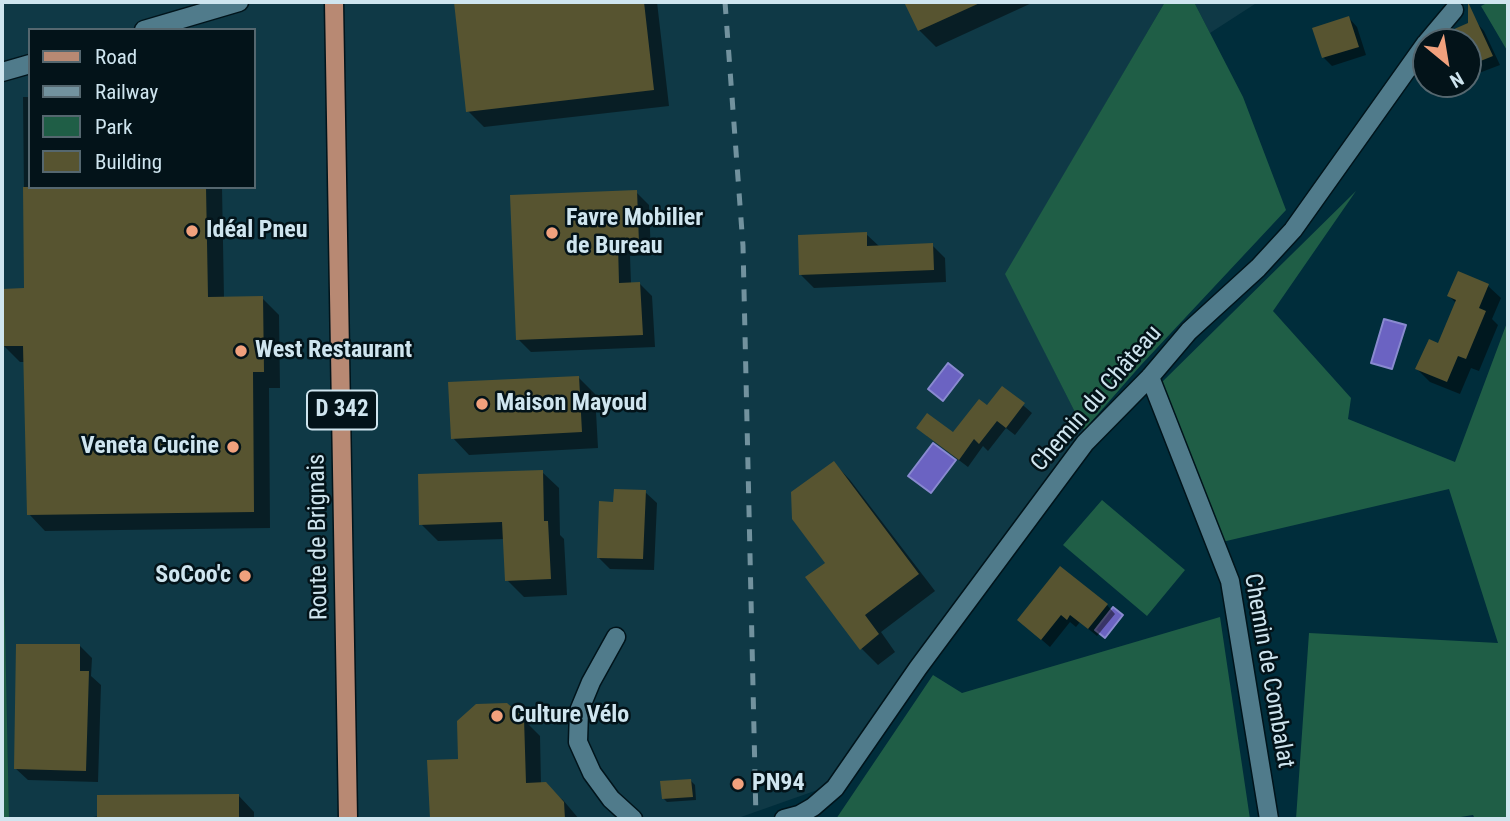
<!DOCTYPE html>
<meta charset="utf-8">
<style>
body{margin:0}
#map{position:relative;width:1510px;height:821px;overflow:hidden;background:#002d3b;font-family:"Roboto Condensed",sans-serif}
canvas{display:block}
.frame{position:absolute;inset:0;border:4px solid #cfe5ef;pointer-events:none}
.legend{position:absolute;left:28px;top:28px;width:228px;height:161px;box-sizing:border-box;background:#031319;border:2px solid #55676f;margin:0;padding:9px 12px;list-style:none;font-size:21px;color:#cfe5ef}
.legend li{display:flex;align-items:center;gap:14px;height:35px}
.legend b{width:35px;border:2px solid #55676f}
.north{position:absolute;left:1412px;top:28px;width:70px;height:70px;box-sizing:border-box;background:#031319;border:2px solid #55676f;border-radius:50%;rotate:150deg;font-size:19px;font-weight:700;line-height:28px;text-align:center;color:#cfe5ef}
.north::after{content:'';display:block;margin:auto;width:24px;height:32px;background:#f1a17d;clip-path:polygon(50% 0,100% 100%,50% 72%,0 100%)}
</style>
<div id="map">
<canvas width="1510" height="821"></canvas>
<div class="frame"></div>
<ul class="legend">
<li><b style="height:9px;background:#b88973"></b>Road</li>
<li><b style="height:9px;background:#72929e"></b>Railway</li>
<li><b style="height:19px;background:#1f5e46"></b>Park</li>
<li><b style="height:19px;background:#575430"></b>Building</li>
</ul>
<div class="north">N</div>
</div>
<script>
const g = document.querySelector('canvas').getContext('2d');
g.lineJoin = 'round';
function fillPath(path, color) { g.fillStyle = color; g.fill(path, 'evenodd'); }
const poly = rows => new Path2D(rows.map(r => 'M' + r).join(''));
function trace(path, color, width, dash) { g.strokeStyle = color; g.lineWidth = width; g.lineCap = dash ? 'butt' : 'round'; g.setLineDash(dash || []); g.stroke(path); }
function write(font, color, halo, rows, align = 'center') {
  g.font = font + ' "Roboto Condensed",sans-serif'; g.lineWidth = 5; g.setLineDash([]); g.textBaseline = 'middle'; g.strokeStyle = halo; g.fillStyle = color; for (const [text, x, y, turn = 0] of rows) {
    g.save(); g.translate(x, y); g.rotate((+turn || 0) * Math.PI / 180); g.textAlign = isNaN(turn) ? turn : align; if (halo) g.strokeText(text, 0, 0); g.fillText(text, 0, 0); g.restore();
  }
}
fillPath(poly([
 [2,2,1165,2,1006,274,1084,430,823,788,741,817,741,819,9,819,2,531],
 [30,30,254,30,254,187,30,187],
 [1194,2,1258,2,1210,33]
]), '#0f3946');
fillPath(poly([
 [1165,2,1194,2,1243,97,1286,210,1141,365,1084,430,1005,274],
 [1489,2,1508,2,1508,52,1481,6],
 [1356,191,1273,311,1351,398,1348,419,1455,462,1508,320,1508,819,1475,819,1473,815,1448,819,1296,819,1309,633,1498,643,1449,489,1222,542,1160,384],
 [1102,500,1185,570,1147,616,1063,545],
 [2,531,3,531,9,819,2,819],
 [1220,617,1250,819,836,819,933,675,962,693]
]), '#1f5e46');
const water = poly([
 [1384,319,1406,325,1392,369,1371,363,1384,319],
 [948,363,963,375,943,401,928,389,948,363],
 [933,443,956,460,931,493,908,476,933,443],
 [1113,607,1123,615,1105,638,1095,630,1113,607]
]);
fillPath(water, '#6b63c2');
trace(water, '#898ad0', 2);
fillPath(poly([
 [455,2,657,2,669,106,484,127,468,111],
 [906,2,1034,2,936,47,919,30],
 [1349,18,1357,27,1366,55,1332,66,1324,58],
 [1476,22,1484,31,1500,65,1479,73,1468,59,1468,42,1460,42],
 [23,97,30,97,30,187,222,187,224,298,262,298,279,315,280,388,269,388,270,528,45,531,29,514,25,362,20,362,4,346,25,290],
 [636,192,649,205,651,255,630,256,631,284,640,284,652,296,655,347,531,352,518,339],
 [866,234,880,247,932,245,945,258,946,282,814,288,801,275],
 [1488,286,1501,298,1492,319,1498,325,1479,371,1471,368,1460,394,1430,382,1417,369,1439,345,1456,303,1449,296],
 [578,377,595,394,598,448,469,455,453,438],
 [1003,388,1032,413,1015,435,1006,428,988,451,983,446,968,467,927,436,953,434,988,407],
 [834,463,850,480,935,591,881,632,895,652,878,665,861,648,828,564],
 [542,472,559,488,560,535,564,539,567,595,524,597,507,580,505,539,438,541,421,524],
 [645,492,657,503,654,570,610,569,598,557],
 [1107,605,1115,614,1097,636,1080,622,1076,627,1070,622,1050,647,1019,620],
 [80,646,92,658,91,676,101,685,98,782,28,780,15,768],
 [523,719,540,736,541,784,563,800,579,819,432,819,429,761,460,761],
 [691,781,695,785,696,800,667,802,663,798],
 [238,795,254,812,254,819,80,819]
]), '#0007');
fillPath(poly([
 [454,2,644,2,654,90,466,112],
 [904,2,982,2,918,31],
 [1468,2,1493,56,1468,66,1468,42,1442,42,1452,30,1468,23],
 [1349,16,1359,47,1322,58,1312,28],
 [23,187,206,187,208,297,263,296,264,372,253,372,254,512,27,515,23,346,2,346,2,289,24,288],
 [637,190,639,243,618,244,619,283,640,282,643,335,516,340,510,195],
 [867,232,867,246,933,243,934,270,799,275,798,235],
 [1458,271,1489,284,1479,308,1486,311,1466,359,1458,356,1447,382,1415,369,1429,339,1438,343,1456,300,1447,296],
 [579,376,582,432,451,439,448,382],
 [1002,386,1025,403,1006,428,997,421,979,444,974,439,959,460,916,428,927,413,953,432,979,399,987,405],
 [834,461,919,574,865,615,879,634,860,650,805,577,825,563,792,519,791,492],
 [543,470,544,521,548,521,551,579,505,581,502,522,419,525,418,474],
 [614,489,646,490,643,559,597,558,599,501,613,502],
 [1060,566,1108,604,1088,629,1070,615,1067,620,1061,615,1041,640,1017,620],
 [16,644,80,644,80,671,89,671,86,771,14,769],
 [507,703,524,718,526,783,546,782,564,802,565,819,430,819,427,760,458,759,457,721,476,704],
 [691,779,693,797,662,799,660,781],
 [239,794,239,819,97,819,97,795]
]), '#575430');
const street = poly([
 [144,30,239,2],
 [1427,42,1454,10],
 [2,72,30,64],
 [1150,377,1230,581,1269,819],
 [616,637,591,682,579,711,578,742,592,773,611,799,633,819],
 [784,819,799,815,813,807,835,788,918,668,1085,443,1150,377,1189,331,1258,268,1293,230,1426,43]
]);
const primary = poly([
 [334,2,348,819]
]);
trace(street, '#01141b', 21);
trace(primary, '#01141b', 21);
trace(street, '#507b8b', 18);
trace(primary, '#b88973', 18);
trace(poly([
 [725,2,743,246,756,819]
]), '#72929e', 5, [12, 12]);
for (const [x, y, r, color] of [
 [192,231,7,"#f1a17d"],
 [552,233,7,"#f1a17d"],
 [241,351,7,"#f1a17d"],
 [482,404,7,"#f1a17d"],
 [233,447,7,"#f1a17d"],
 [245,576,7,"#f1a17d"],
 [497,716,7,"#f1a17d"],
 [738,784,7,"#f1a17d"]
]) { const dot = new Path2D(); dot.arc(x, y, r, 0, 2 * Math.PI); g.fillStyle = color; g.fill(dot); trace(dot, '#031319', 2.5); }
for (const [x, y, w] of [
 [342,410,70]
]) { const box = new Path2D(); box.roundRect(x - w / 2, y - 19.5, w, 39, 5); g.fillStyle = '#031319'; g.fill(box); trace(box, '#cfe5ef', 2); }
write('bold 23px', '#cfe5ef', null, [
 ["D 342",342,410]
]);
write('bold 24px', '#cfe5ef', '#031319', [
 ["Favre Mobilier",566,219],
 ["de Bureau",566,247],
 ["Idéal Pneu",206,231],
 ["West Restaurant",255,351],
 ["Maison Mayoud",496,404],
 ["Veneta Cucine",219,447,"right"],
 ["SoCoo'c",231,576,"right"],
 ["Culture Vélo",511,716],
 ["PN94",752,784]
], 'left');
write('24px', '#cfe5ef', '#031319', [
 ["Chemin du Château",1097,399,-49],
 ["Route de Brignais",319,537,-91],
 ["Chemin de Combalat",1268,671,80]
]);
</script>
